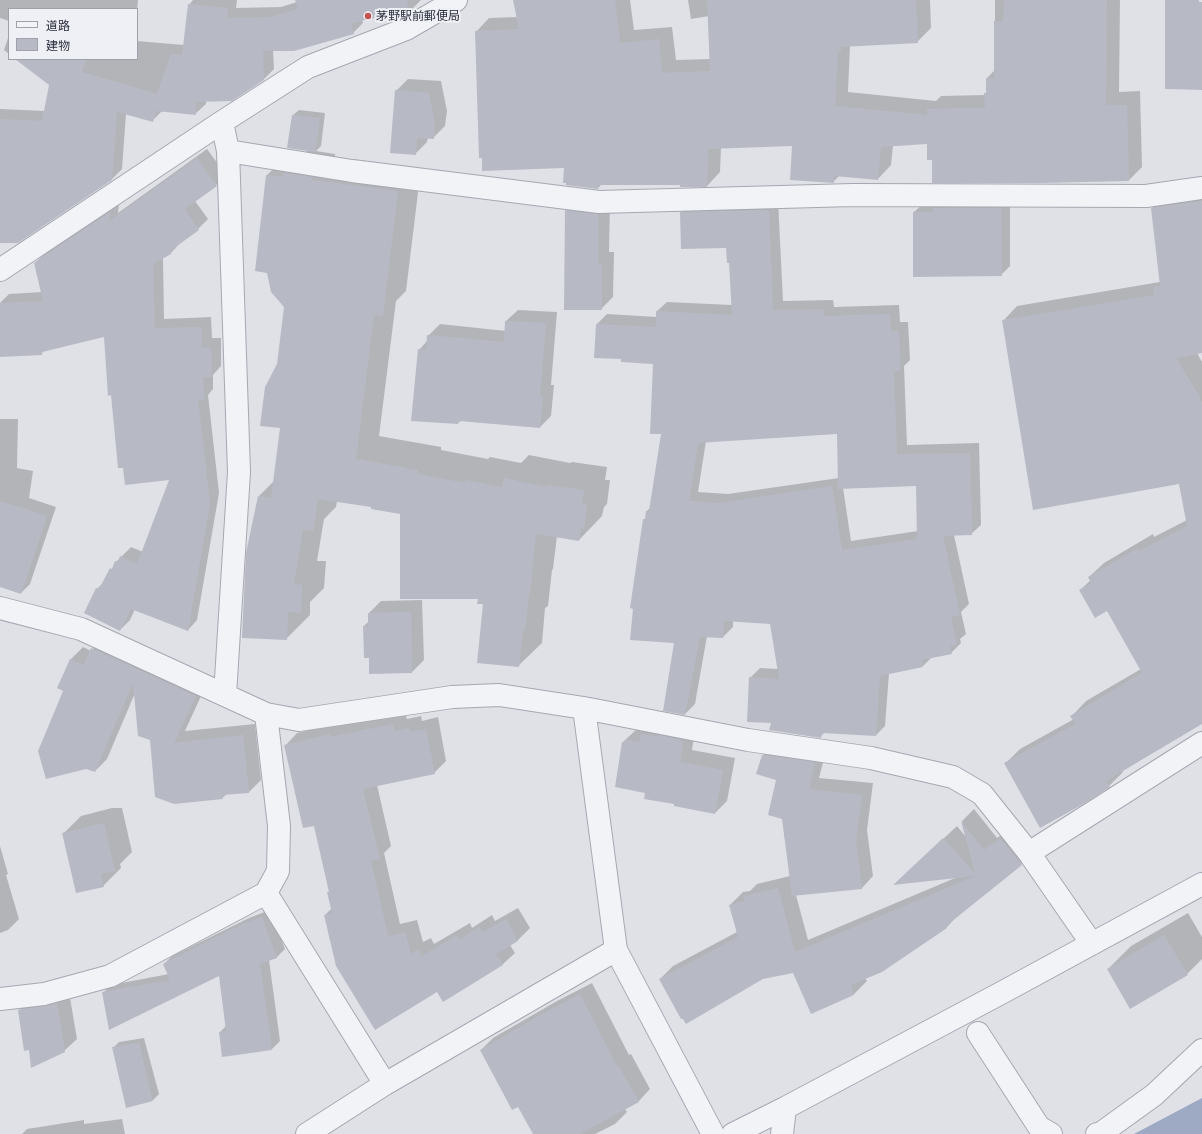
<!DOCTYPE html>
<meta charset="utf-8">
<style>
body{margin:0}
#map{position:relative;width:1202px;height:1134px;overflow:hidden;background:#e0e1e7;font-family:Figtree,"Noto Sans JP",sans-serif}
canvas{display:block}
.legend{position:absolute;left:8px;top:8px;width:130px;height:52px;box-sizing:border-box;background:#eff0f5;border:1px solid #a0a2ab;margin:0;padding:5px 7px;list-style:none;font-size:12px;color:#2a2d3d}
.legend li{display:flex;align-items:center;gap:8px;height:20px}
.legend b{width:20px;border:1px solid #a0a2ab}
</style>
<div id="map">
<canvas width="1202" height="1134"></canvas>
<ul class="legend">
<li><b style="height:5px;background:#f2f3f6"></b>道路</li>
<li><b style="height:11px;background:#b7bac4"></b>建物</li>
</ul>
</div>
<script>
const g = document.querySelector('canvas').getContext('2d');
g.lineJoin = 'round';
function fillPath(path, color) { g.fillStyle = color; g.fill(path, 'evenodd'); }
const poly = rows => new Path2D(rows.map(r => 'M' + r).join(''));
function trace(path, color, width, dash) { g.strokeStyle = color; g.lineWidth = width; g.lineCap = dash ? 'butt' : 'round'; g.setLineDash(dash || []); g.stroke(path); }
function write(font, color, halo, rows, align = 'center') {
  g.font = font + ' Figtree,"Noto Sans JP",sans-serif'; g.lineWidth = 4; g.setLineDash([]); g.textBaseline = 'middle'; g.strokeStyle = halo; g.fillStyle = color; for (const [text, x, y, turn = 0] of rows) {
    g.save(); g.translate(x, y); g.rotate((+turn || 0) * Math.PI / 180); g.textAlign = isNaN(turn) ? turn : align; if (halo) g.strokeText(text, 0, 0); g.fillText(text, 0, 0); g.restore();
  }
}
fillPath(poly([
 [1202,1098,1202,1134,1134,1134]
]), '#9ea9c4');
fillPath(poly([
 [0,0,138,0,137,13,137,9,9,9,9,21,0,18],
 [193,0,237,0,236,8,281,7,297,2,297,0,421,0,412,9,362,20,363,23,353,33,273,50,274,69,263,80,206,100,206,104,195,114,162,111,152,121,126,114,122,169,111,180,0,242,0,109,45,111,52,75,16,59,137,59,137,41,184,45,189,5],
 [514,0,630,0,634,30,672,27,676,60,710,59,709,16,691,19,688,0,930,0,931,28,917,42,850,45,848,92,936,101,941,96,985,95,987,91,987,78,995,70,995,0,1120,0,1119,92,1140,91,1142,167,1129,180,933,159,928,143,893,145,891,165,878,179,840,175,833,182,793,145,721,148,720,172,707,186,680,184,602,184,598,188,567,184,565,167,476,32,489,18,517,17],
 [9,35,9,54,4,50],
 [408,79,441,81,447,111,445,126,433,138,428,138,427,142,415,154,396,91],
 [299,110,325,113,321,146,316,151,335,154,335,157,421,168,406,291,396,301,379,436,441,447,441,450,488,459,490,457,521,463,529,455,570,463,572,462,607,467,605,480,610,480,607,504,604,507,602,516,579,540,557,536,553,569,552,570,548,606,545,608,542,643,518,666,484,603,401,513,372,506,337,501,336,507,324,519,317,561,326,561,324,588,310,602,310,615,286,639,259,496,274,481,281,427,278,365,285,307,267,175,291,152,304,154,308,150,293,115],
 [207,149,226,175,216,185,195,201,208,219,198,229,180,242,180,243,171,253,163,258,164,319,211,317,212,338,221,338,221,366,213,375,213,389,208,395,219,493,197,620,188,630,135,609,130,620,120,630,97,589,104,582,116,562,131,547,143,552,171,479,105,336,45,350,41,354,0,317,0,303,9,294,42,292,35,263,45,253,119,204,118,213],
 [1202,189,1202,352,1197,353,1202,362,1202,723,1122,770,1123,772,1109,786,1005,764,1020,749,1074,719,1072,716,1086,701,1141,669,1108,610,1080,590,1091,580,1089,577,1104,563,1153,534,1154,537,1187,520,1180,482,1003,321,1017,306,1160,282,1152,208,1166,194],
 [579,199,610,203,609,252,614,252,613,297,601,309,566,211],
 [778,200,783,301,833,300,834,307,899,305,900,322,908,322,910,360,904,366,907,445,979,443,981,525,971,534,954,535,969,604,961,612,966,634,960,639,961,643,951,653,932,657,923,666,889,673,885,726,876,735,825,732,820,737,772,722,750,678,760,668,778,669,771,623,733,621,733,627,723,637,707,636,695,704,685,714,675,642,644,520,646,518,647,511,651,507,663,433,655,363,622,358,597,324,607,314,657,317,657,311,667,302,732,305,730,262,727,247,681,213,691,203],
 [838,433,839,478,728,494,698,492,706,441],
 [917,485,918,531,851,541,843,488],
 [1010,200,1010,266,1001,275,914,212,923,204],
 [518,310,557,312,551,385,554,385,551,416,540,427,462,420,458,423,419,350,428,340,428,336,440,324,506,331,506,321],
 [0,419,18,419,17,468,33,471,29,498,56,507,30,584,21,593,0,586],
 [422,600,424,660,412,672,370,657,364,626,369,621,369,613,381,601],
 [104,636,207,683,185,731,255,724,261,780,249,792,227,794,222,798,151,739,135,693,107,759,95,771,65,690,71,659,83,647,91,651],
 [405,713,407,719,421,716,422,721,438,717,446,761,434,773,377,785,391,846,384,853,400,924,417,920,423,942,431,938,434,944,470,923,472,928,492,915,495,921,518,908,530,928,518,940,510,945,515,953,502,965,437,991,325,915,332,908,328,892,330,891,314,825,285,746,297,733,342,722,342,725],
 [639,727,695,730,692,750,735,758,727,801,715,813,675,804,647,792,623,742],
 [774,744,826,751,819,778,873,783,867,830,873,876,862,888,796,895,808,940,955,878,907,873,957,826,966,837,962,821,974,809,997,838,1013,826,1034,851,1021,864,959,914,947,927,882,971,865,978,867,981,854,994,812,1012,794,971,660,979,673,966,737,932,730,905,743,892,750,891,757,884,790,876,777,779,763,755],
 [112,808,122,808,132,852,120,864,121,868,103,886,63,834,81,816],
 [0,846,8,874,6,875,19,919,8,930,0,933],
 [270,910,285,949,277,957,269,960,280,1041,272,1049,223,1056,220,1032,226,1026,220,974,103,993,111,985,169,974,164,964,172,956,249,918],
 [1188,913,1202,937,1202,959,1187,974,1108,969,1131,946],
 [592,983,629,1055,631,1054,650,1089,638,1102,625,1109,627,1112,615,1124,595,1134,534,1134,518,1106,481,1050,493,1038,557,1001],
 [69,992,77,1039,64,1051,30,1049,19,1010,31,998],
 [144,1038,159,1094,153,1100,127,1107,113,1048,119,1042],
 [122,1119,125,1134,22,1134,27,1129,84,1120,84,1124]
]), '#0003');
fillPath(poly([
 [295,0,407,0,408,11,351,23,354,34,294,51,263,51,264,80,232,101,196,102,196,115,156,111,153,122,117,112,112,180,18,243,0,243,0,119,42,121,49,85,15,59,87,59,82,72,157,94,171,54,182,55,188,4,228,8,227,18,270,17,298,9],
 [513,0,615,0,620,43,659,39,662,73,710,71,707,0,916,0,918,43,841,47,841,51,838,51,835,106,927,115,927,109,985,108,984,93,986,93,986,78,994,78,994,21,1003,21,1004,0,1107,0,1106,105,1127,105,1129,181,1041,183,932,183,932,160,927,160,927,144,881,147,878,180,834,176,834,183,790,180,792,146,708,149,707,187,680,187,680,185,598,185,598,189,566,185,566,183,563,183,564,168,482,171,482,158,479,158,475,31,519,29],
 [1165,0,1199,0,1199,2,1202,2,1202,90,1165,89],
 [395,90,429,93,435,124,434,139,417,138,416,155,390,153],
 [292,115,320,118,315,152,287,148],
 [197,158,217,186,185,209,199,230,170,251,171,254,153,264,155,328,202,327,202,348,211,347,212,377,203,377,204,400,198,400,210,503,188,631,131,609,120,631,84,613,96,588,99,589,110,568,112,569,115,561,118,562,120,556,137,564,169,480,125,485,123,468,118,468,111,395,108,396,104,337,42,352,42,355,0,357,0,303,43,301,34,263,110,212,109,221],
 [284,173,312,177,312,180,398,191,383,316,374,315,356,459,418,470,418,474,465,483,465,480,502,487,504,478,547,487,547,485,584,490,582,503,587,504,584,529,581,528,579,541,536,534,530,593,529,594,525,631,523,630,519,667,477,663,483,604,477,604,478,599,400,599,400,514,371,509,371,507,318,499,313,531,303,530,294,584,302,585,301,613,288,612,287,640,242,638,246,553,258,496,271,498,280,428,260,426,265,387,277,364,284,307,271,292,267,273,255,271,266,175,283,177],
 [1202,201,1202,353,1176,358,1200,397,1202,403,1202,724,1106,781,1110,787,1085,803,1040,828,1004,763,1075,724,1070,716,1142,673,1107,611,1095,618,1079,590,1091,583,1088,577,1138,548,1139,551,1187,526,1179,484,1033,510,1002,320,1154,295,1153,287,1160,286,1151,208],
 [933,208,1001,208,1002,276,913,277,913,212,933,212],
 [565,210,598,214,598,263,602,263,602,310,564,310],
 [769,210,773,310,824,309,824,316,890,314,891,331,899,331,900,371,894,371,897,454,970,453,972,535,943,536,960,615,951,617,957,644,950,646,952,654,922,660,923,667,880,676,876,736,822,733,821,738,769,730,771,723,747,722,749,677,779,679,770,624,724,621,723,638,700,637,685,715,663,711,674,643,630,640,633,609,630,608,643,519,645,519,646,511,649,511,661,434,650,434,653,364,621,362,621,359,594,358,596,324,656,327,656,311,732,315,729,263,727,263,726,248,681,249,680,212],
 [837,434,838,489,916,486,917,539,842,550,832,486,718,503,689,501,698,443],
 [505,321,546,323,540,396,543,397,540,428,459,421,458,424,411,421,418,349,426,350,427,335,504,342],
 [0,501,47,516,21,594,0,587],
 [411,612,412,673,369,674,369,658,364,658,363,626,368,626,368,613],
 [91,648,196,696,174,743,243,735,249,793,222,795,223,799,174,804,155,797,150,740,138,736,133,683,95,772,86,769,46,779,38,751,63,691,57,688,70,659,84,665],
 [393,724,395,731,409,728,410,732,426,729,435,774,363,789,380,859,371,861,388,936,405,932,411,954,418,949,422,956,457,935,460,939,479,927,483,932,506,919,518,941,496,954,503,965,443,1002,437,992,375,1030,336,966,324,915,332,913,327,892,329,892,314,826,303,828,284,745,330,734,330,737],
 [641,734,658,737,659,735,681,740,680,741,683,742,680,762,723,770,715,814,674,806,674,804,644,799,645,793,615,787,622,742,625,742,626,739,639,742],
 [762,755,815,762,809,789,862,795,856,842,862,889,792,896,782,819,768,815,776,780,756,774],
 [961,821,984,850,1000,838,1022,865,946,926,947,928,882,972,851,985,854,995,811,1014,793,973,763,979,686,1024,683,1019,681,1019,659,979,738,937,729,905,745,901,743,896,778,888,795,952,975,876,893,885,943,838,975,873],
 [104,823,115,871,101,874,104,887,76,893,62,833],
 [262,917,277,958,260,964,272,1050,222,1057,219,1032,226,1031,219,976,109,1030,102,992,170,980,163,964,240,925],
 [1164,935,1188,975,1130,1009,1107,969],
 [580,994,617,1066,618,1065,639,1102,580,1134,533,1134,518,1107,512,1110,480,1050,544,1013],
 [57,1003,65,1052,31,1068,29,1050,24,1051,18,1010,45,1006],
 [139,1043,153,1101,126,1108,112,1047]
]), '#b7bac4');
const minor = poly([
 [222,122,228,151,239,472,225,695],
 [228,151,352,171,599,202,853,195,1146,196,1202,188],
 [0,270,222,122,308,67,406,29,456,0],
 [0,608,81,629,266,714,299,720,452,697,499,695,584,708,748,740,871,758,953,777,982,794,1029,853,1092,944],
 [584,708,616,950,713,1134],
 [1029,853,1202,743],
 [266,893,385,1084],
 [0,999,44,994,110,976,266,893,278,871,279,826,266,714],
 [978,1033,1039,1127,1051,1134],
 [307,1134,385,1084,616,950],
 [733,1134,785,1108,1003,992,1202,884],
 [782,1134,785,1108],
 [1097,1134,1100,1134,1154,1095,1202,1050]
]);
trace(minor, '#a6a7b1', 24);
trace(minor, '#f2f3f6', 22);
for (const [x, y, r, color] of [
 [368,16,4,"#c15450"]
]) { const dot = new Path2D(); dot.arc(x, y, r, 0, 2 * Math.PI); g.fillStyle = color; g.fill(dot); trace(dot, '#eff0f5', 1.5); }
write('12px', '#2a2d3d', '#eff0f5', [
 ["茅野駅前郵便局",376,16]
], 'left');
</script>
